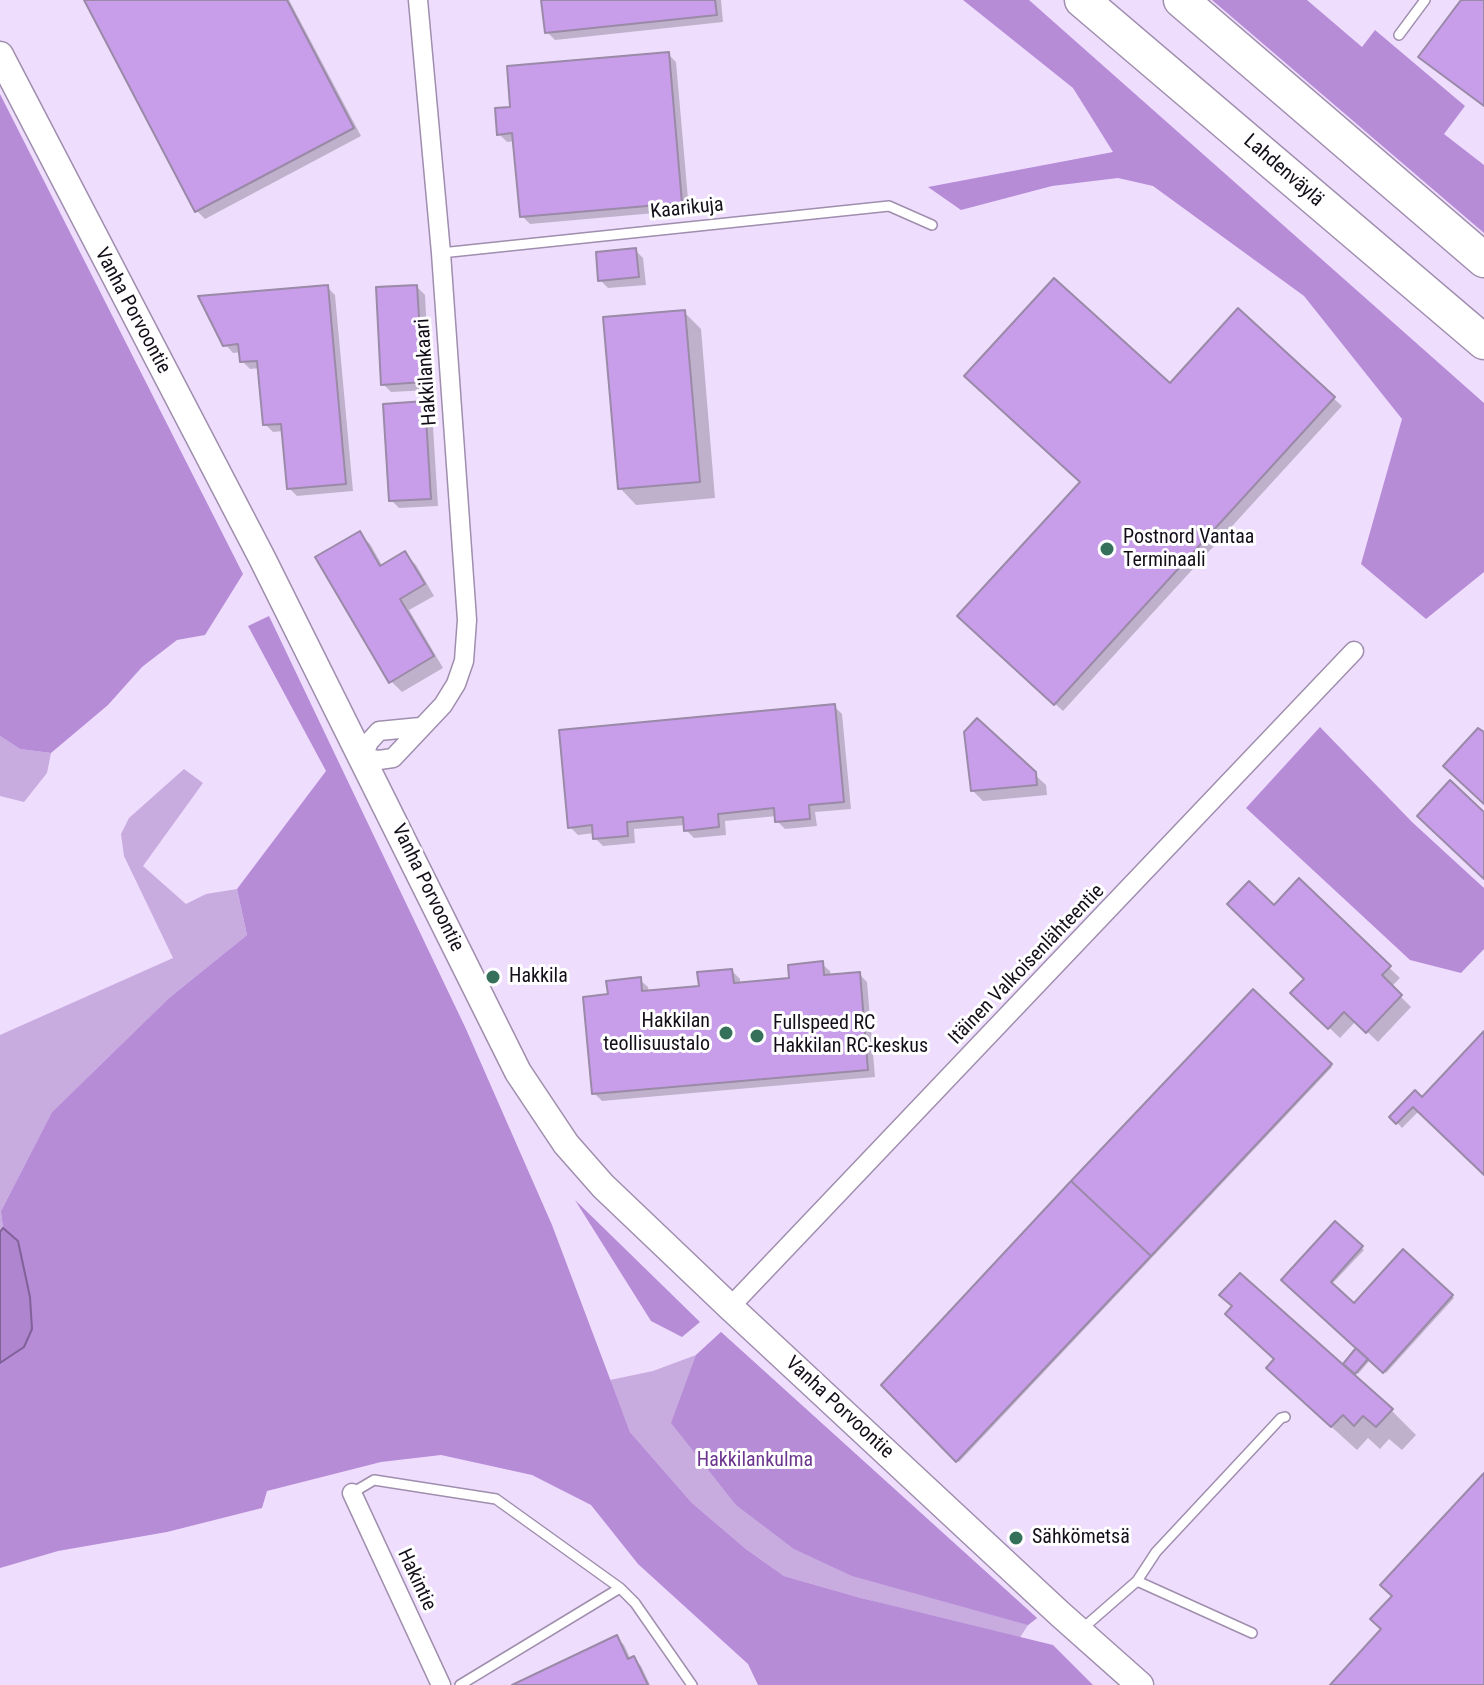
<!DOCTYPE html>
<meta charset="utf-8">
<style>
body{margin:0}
canvas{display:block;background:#efddfe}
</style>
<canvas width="1484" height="1685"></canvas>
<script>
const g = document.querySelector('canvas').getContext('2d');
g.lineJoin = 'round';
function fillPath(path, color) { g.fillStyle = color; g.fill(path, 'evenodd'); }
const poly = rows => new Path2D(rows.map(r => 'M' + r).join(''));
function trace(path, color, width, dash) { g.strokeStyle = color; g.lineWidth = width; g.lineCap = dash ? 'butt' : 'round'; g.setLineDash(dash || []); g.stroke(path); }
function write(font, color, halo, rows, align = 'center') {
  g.font = font + ' "Roboto Condensed",sans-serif'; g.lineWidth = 6; g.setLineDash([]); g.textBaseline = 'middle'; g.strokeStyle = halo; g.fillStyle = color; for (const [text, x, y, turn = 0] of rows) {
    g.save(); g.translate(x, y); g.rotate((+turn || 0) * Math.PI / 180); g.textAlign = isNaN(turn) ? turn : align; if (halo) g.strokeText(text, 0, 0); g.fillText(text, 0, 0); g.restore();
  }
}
fillPath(poly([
 [0,736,20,749,51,753,47,773,24,802,0,796],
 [184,769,203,783,143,866,186,904,206,894,237,889,247,935,169,998,52,1112,1,1211,3,1228,0,1232,0,1035,173,958,124,856,121,834,129,818],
 [721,1332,1037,1618,1028,1625,1019,1639,861,1598,784,1576,746,1549,692,1503,630,1432,610,1380,653,1371,696,1355]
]), '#c8acdf');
fillPath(poly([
 [963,0,1029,0,1484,403,1484,572,1426,619,1361,564,1402,419,1304,296,1153,186,1118,178,1052,186,961,210,928,187,1113,152,1073,88],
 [1212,0,1307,0,1362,47,1375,30,1465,106,1444,134,1484,165,1484,233],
 [0,94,243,574,205,635,177,640,142,667,108,705,51,753,20,749,0,736],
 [269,616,466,1029,552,1225,630,1432,692,1503,746,1549,784,1576,861,1598,1053,1645,1093,1685,758,1685,748,1664,638,1564,591,1505,532,1475,441,1455,381,1462,267,1491,262,1508,167,1532,58,1551,0,1568,0,1363,24,1347,18,1241,3,1228,1,1211,52,1112,169,998,247,935,237,889,326,771,248,626],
 [1320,727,1412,822,1484,888,1484,949,1461,973,1410,960,1246,808],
 [575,1200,700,1322,682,1337,651,1321],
 [721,1332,1037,1618,1028,1625,852,1576,794,1549,736,1505,671,1423,696,1355]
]), '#b68cd7');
const water = poly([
 [3,1228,18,1241,30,1297,32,1329,24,1347,0,1363,0,1232,3,1228]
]);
fillPath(water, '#af85cf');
trace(water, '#806198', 2);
fillPath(poly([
 [86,0,289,0,361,136,205,219,197,211],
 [543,0,721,0,723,22,555,40,547,32],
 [668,54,676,62,689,210,530,224,522,216,515,141,507,142,499,134,512,108],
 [635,250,643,258,646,285,608,288,600,280],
 [327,287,335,295,353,491,297,496,289,488,284,431,273,432,265,424,260,368,250,369,242,361,241,352,233,353,225,344],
 [417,287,425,295,430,390,391,392,383,384],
 [1238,311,1342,406,1063,711,968,624,1082,482],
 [684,312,701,329,715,498,636,505,620,488],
 [424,403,432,411,438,506,399,508,391,500],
 [359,534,370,544,383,567,405,554,416,565,434,596,409,610,443,668,402,692,391,681],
 [834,706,842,714,851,809,815,812,817,826,785,829,777,821,777,816,725,821,726,835,694,838,686,830,686,825,634,829,635,843,603,846,595,838,595,833,578,835,570,827],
 [1034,774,1046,785,1047,795,983,801,972,790],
 [1299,881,1400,978,1391,987,1411,1007,1378,1042,1356,1021,1340,1038,1293,993,1307,979,1274,908],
 [822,964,830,971,831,977,859,974,867,982,875,1077,602,1101,594,1093,610,996,640,980,648,987,649,993,701,988,732,971,740,979,740,985,791,980],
 [1253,992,1332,1067,959,1462,884,1385],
 [1484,1034,1484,1172,1419,1111,1402,1128,1392,1117,1422,1100],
 [1335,1223,1364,1250,1331,1285,1354,1306,1403,1252,1454,1298,1386,1373,1371,1359,1358,1374,1348,1365,1359,1348,1284,1280],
 [1293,1392,1391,1410,1416,1435,1402,1450,1389,1439,1380,1449,1368,1438,1357,1450],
 [616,1637,624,1645,631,1660,633,1658,641,1666,650,1685,517,1685]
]), '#0003');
const building = poly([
 [84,0,287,0,354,128,195,212,84,0],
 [541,0,715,0,717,15,545,33,541,0],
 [1461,0,1484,0,1484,106,1418,57,1461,0],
 [669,52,682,203,520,217,512,133,497,135,495,108,510,107,507,66,669,52],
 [636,248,639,277,598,281,596,252,636,248],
 [1054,278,1170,383,1238,308,1335,397,1054,705,957,616,1080,482,964,376,1054,278],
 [328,285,346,484,287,489,281,424,263,425,257,361,240,362,238,344,223,346,198,296,328,285],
 [417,285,423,382,381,385,376,287,417,285],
 [685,310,700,482,618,489,603,317,685,310],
 [425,401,431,499,389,501,383,404,425,401],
 [360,531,380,566,405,551,425,584,400,599,434,656,389,683,315,557,360,531],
 [835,704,844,802,809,805,810,819,775,822,774,808,718,814,719,827,684,831,683,817,627,822,628,836,593,839,592,825,568,828,559,730,835,704],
 [977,718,1036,772,1037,785,971,791,964,732,977,718],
 [1478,728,1484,732,1484,804,1443,766,1478,728],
 [1450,780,1484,812,1484,879,1417,816,1450,780],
 [1299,878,1391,966,1382,975,1402,995,1366,1033,1344,1012,1328,1029,1290,993,1304,979,1227,904,1249,881,1274,905,1299,878],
 [823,961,824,975,860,972,868,1070,592,1094,583,997,608,994,606,981,641,977,642,991,699,986,697,972,732,969,734,983,789,978,788,965,823,961],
 [1253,989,1332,1064,1151,1256,1071,1181,1253,989],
 [1484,1031,1484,1175,1413,1107,1396,1124,1389,1117,1415,1090,1422,1097,1484,1031],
 [1071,1181,1151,1256,956,1462,881,1385,1071,1181],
 [1335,1221,1363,1246,1331,1282,1354,1303,1403,1249,1453,1295,1383,1373,1281,1280,1335,1221],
 [1240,1273,1393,1409,1376,1427,1363,1416,1354,1426,1343,1415,1331,1427,1266,1368,1274,1359,1225,1314,1232,1306,1219,1295,1240,1273],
 [1356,1348,1368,1359,1355,1374,1343,1364,1356,1348],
 [1484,1473,1484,1685,1330,1685,1381,1629,1370,1619,1392,1596,1380,1585,1484,1473],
 [617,1635,628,1659,634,1656,648,1685,512,1685,617,1635]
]);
fillPath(building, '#c89de9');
trace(building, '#9a8aa8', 2);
const service = poly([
 [1399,35,1425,0],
 [441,253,889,206,932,225],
 [352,1493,374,1480,496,1499,620,1588,635,1603,692,1685],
 [1137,1581,1252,1633],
 [1082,1629,1137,1581,1156,1552,1281,1418,1285,1417],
 [460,1685,620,1588]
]);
const minor = poly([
 [418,0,441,253,467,620,464,661,456,684,443,705,393,758,379,760,363,757,369,742,379,731,420,727],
 [730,1307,1354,651],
 [352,1493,441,1685]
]);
const secondary = poly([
 [0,55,262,558,518,1072,566,1144,603,1186,730,1307,1060,1614,1140,1685]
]);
const motorway = poly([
 [1082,0,1484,342],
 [1181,0,1484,260]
]);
trace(service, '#9f8ead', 12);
trace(minor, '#9f8ead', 21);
trace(secondary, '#9f8ead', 29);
trace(motorway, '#9f8ead', 37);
trace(service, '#fff', 9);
trace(minor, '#fff', 18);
trace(secondary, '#fff', 26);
trace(motorway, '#fff', 34);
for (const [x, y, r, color] of [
 [1107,549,8,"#35705a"],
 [493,977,8,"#35705a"],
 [726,1033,8,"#35705a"],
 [757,1036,8,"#35705a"],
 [1016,1538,8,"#35705a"]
]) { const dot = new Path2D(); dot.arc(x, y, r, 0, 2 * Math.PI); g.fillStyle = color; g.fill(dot); trace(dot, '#fff', 3); }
write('20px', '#140e19', '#fff', [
 ["Lahdenväylä",1283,171,41],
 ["Kaarikuja",687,209,-6],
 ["Vanha Porvoontie",132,311,62],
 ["Hakkilankaari",427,372,-94],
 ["Vanha Porvoontie",427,888,64],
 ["Itäinen Valkoisenlähteentie",1027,965,-46],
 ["Vanha Porvoontie",839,1408,43],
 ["Hakintie",416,1580,65]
]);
write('20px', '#140e19', '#fff', [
 ["Postnord Vantaa",1123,538],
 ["Terminaali",1123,561],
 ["Hakkila",509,977],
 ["Hakkilan",710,1022,"right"],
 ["teollisuustalo",710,1045,"right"],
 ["Fullspeed RC",773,1024],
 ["Hakkilan RC-keskus",773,1047],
 ["Sähkömetsä",1032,1538]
], 'left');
write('20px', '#6c368f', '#fff', [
 ["Hakkilankulma",755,1461]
]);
</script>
